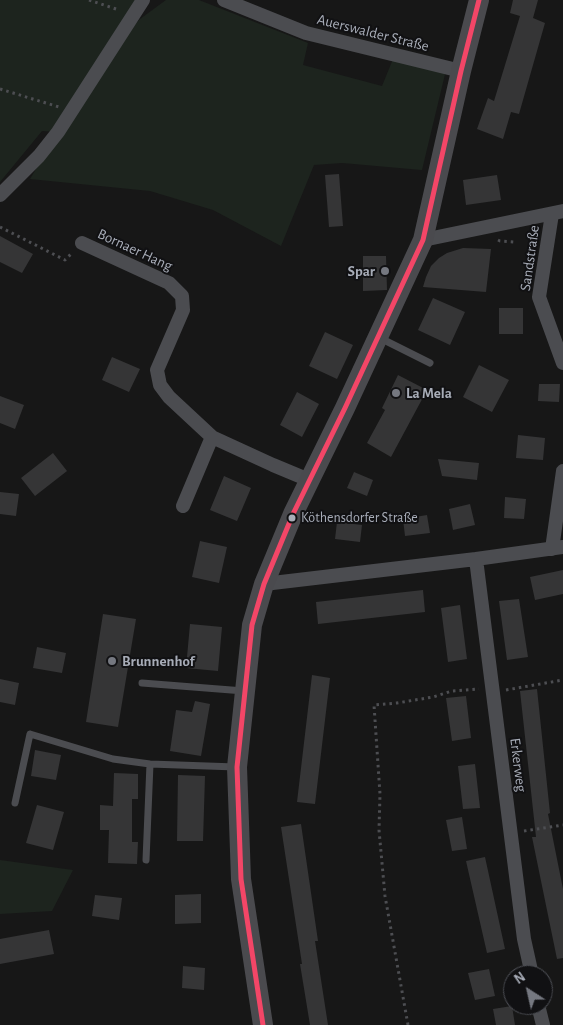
<!DOCTYPE html>
<meta charset="utf-8">
<style>
body{margin:0}
#map{position:relative;width:563px;height:1025px;overflow:hidden;background:#171717;font-family:"Alegreya Sans",sans-serif}
canvas{display:block}
.north{position:absolute;left:503px;top:965px;width:50px;height:50px;box-sizing:border-box;background:#111113;border:1px solid #4d4f55;border-radius:50%;rotate:325deg;font-size:14px;font-weight:700;line-height:20px;text-align:center;color:#a8adb8}
.north::after{content:'';display:block;margin:auto;width:18px;height:22px;background:#757880;clip-path:polygon(50% 0,100% 100%,50% 72%,0 100%)}
</style>
<div id="map">
<canvas width="563" height="1025"></canvas>
<div class="north">N</div>
</div>
<script>
const g = document.querySelector('canvas').getContext('2d');
g.lineJoin = 'round';
function fillPath(path, color) { g.fillStyle = color; g.fill(path, 'evenodd'); }
const poly = rows => new Path2D(rows.map(r => 'M' + r).join(''));
function trace(path, color, width, dash) { g.strokeStyle = color; g.lineWidth = width; g.lineCap = dash ? 'butt' : 'round'; g.setLineDash(dash || []); g.stroke(path); }
function write(font, color, halo, rows, align = 'center') {
  g.font = font + ' "Alegreya Sans",sans-serif'; g.lineWidth = 4; g.setLineDash([]); g.textBaseline = 'middle'; g.strokeStyle = halo; g.fillStyle = color; for (const [text, x, y, turn = 0] of rows) {
    g.save(); g.translate(x, y); g.rotate((+turn || 0) * Math.PI / 180); g.textAlign = isNaN(turn) ? turn : align; if (halo) g.strokeText(text, 0, 0); g.fillText(text, 0, 0); g.restore();
  }
}
fillPath(poly([
 [0,0,143,0,126,34,140,19,166,0,199,0,308,43,303,65,382,86,393,59,446,70,422,170,342,163,314,165,281,246,213,210,150,191,30,179,58,132,42,131,0,182],
 [0,860,73,870,52,911,0,914]
]), '#1d241e');
fillPath(poly([
 [513,0,538,0,533,18,545,23,519,114,511,112,503,139,477,129,488,98,494,101,520,16,510,13],
 [339,174,343,226,329,227,325,175],
 [497,175,501,200,466,205,463,180],
 [0,236,33,254,22,273,0,262],
 [463,248,491,249,486,292,423,287,426,277,431,266,439,258,447,253],
 [363,256,386,256,387,290,363,291],
 [433,298,465,312,450,345,418,330],
 [499,308,523,308,523,334,499,334],
 [325,332,353,345,337,379,309,366],
 [112,357,140,369,129,392,102,380],
 [479,365,509,380,492,412,463,397],
 [398,375,427,390,391,457,367,443,385,410,382,408],
 [539,384,560,384,559,402,538,401],
 [297,392,319,404,302,437,280,425],
 [0,396,24,405,15,429,0,423],
 [518,435,545,438,543,460,516,458],
 [53,453,67,471,35,496,21,478],
 [438,459,479,463,477,480,442,476],
 [354,472,373,480,367,496,347,488],
 [224,476,251,488,237,521,210,510],
 [0,492,19,494,16,516,0,514],
 [505,497,526,499,524,519,504,518],
 [470,504,475,525,453,530,449,509],
 [427,515,430,533,405,536,403,519],
 [337,522,362,525,360,542,335,539],
 [200,541,227,547,219,583,192,577],
 [563,570,563,594,535,600,530,577],
 [423,590,425,612,318,624,316,602],
 [519,599,528,657,507,660,499,601],
 [460,605,467,659,448,662,441,608],
 [103,614,136,619,118,727,86,722],
 [190,624,222,627,218,671,186,668],
 [37,647,66,653,62,673,33,668],
 [312,675,330,678,315,804,297,802],
 [0,679,19,683,15,705,0,702],
 [537,689,550,813,548,814,563,889,563,958,557,959,532,837,536,837,520,691],
 [466,696,471,738,452,741,446,698],
 [195,701,210,704,201,756,170,751,176,710,192,712],
 [35,750,61,755,56,780,31,776],
 [475,764,480,808,463,809,458,766],
 [114,773,138,774,138,799,132,799,132,842,138,842,137,864,108,863,109,830,100,830,100,805,113,806],
 [178,775,205,776,203,841,177,841],
 [37,805,64,812,53,850,26,843],
 [462,817,467,849,452,851,446,820],
 [301,824,318,941,315,941,328,1025,310,1025,300,964,302,964,281,827],
 [485,857,505,949,487,953,466,861],
 [201,894,201,923,175,924,175,895],
 [95,895,122,898,119,920,92,916],
 [49,930,54,954,0,964,0,939],
 [183,966,205,968,204,990,182,988],
 [489,969,495,996,475,1000,468,973],
 [512,1006,515,1025,496,1025,493,1009]
]), '#353536');
trace(poly([
 [89,0,119,10],
 [0,89,59,107],
 [0,227,65,260,73,252],
 [498,240,500,241,514,242],
 [506,690,563,680],
 [524,831,563,825],
 [408,1025,385,896,379,830,380,794,374,705,397,703,433,697,452,691,479,689]
]), '#4d4e52', 3, [2.5, 4]);
trace(poly([
 [378,337,430,363],
 [142,683,244,691],
 [15,803,30,734,113,759,150,764,236,767],
 [146,860,150,764]
]), '#4b4c50', 7);
trace(poly([
 [224,0,306,33,461,71],
 [0,195,39,156,58,132,143,0],
 [552,214,539,297,563,363],
 [423,240,563,211],
 [82,243,169,283,182,296,183,310,157,370,160,385,169,397,212,437,183,506],
 [212,437,273,465,309,480],
 [552,549,563,471],
 [476,559,524,939,532,975],
 [264,584,476,559,563,547],
 [538,1005,543,1025]
]), '#4b4c50', 14);
trace(poly([
 [263,1025,241,879,237,767,252,625,264,584,293,514,345,408,423,240,461,71,479,0]
]), '#4a4a4e', 20);
trace(poly([
 [263,1025,241,879,237,767,252,625,264,584,293,514,345,408,423,240,461,71,479,0]
]), '#f34667', 5);
for (const [x, y, r, color] of [
 [385,271,5,"#757880"],
 [396,393,5,"#757880"],
 [292,518,4.5,"#a8adb8"],
 [112,661,5,"#757880"]
]) { const dot = new Path2D(); dot.arc(x, y, r, 0, 2 * Math.PI); g.fillStyle = color; g.fill(dot); trace(dot, '#111113', 2); }
write('14px', '#a8adb8', '#111113', [
 ["Köthensdorfer Straße",301,518]
], 'left');
write('15px', '#a8adb8', '#111113', [
 ["Auerswalder Straße",373,33,14],
 ["Bornaer Hang",135,250,25],
 ["Sandstraße",530,258,-82],
 ["Erkerweg",518,765,83]
]);
write('bold 15px', '#a8adb8', '#111113', [
 ["Spar",375,271,"right"],
 ["La Mela",406,393],
 ["Brunnenhof",122,661]
], 'left');
</script>
